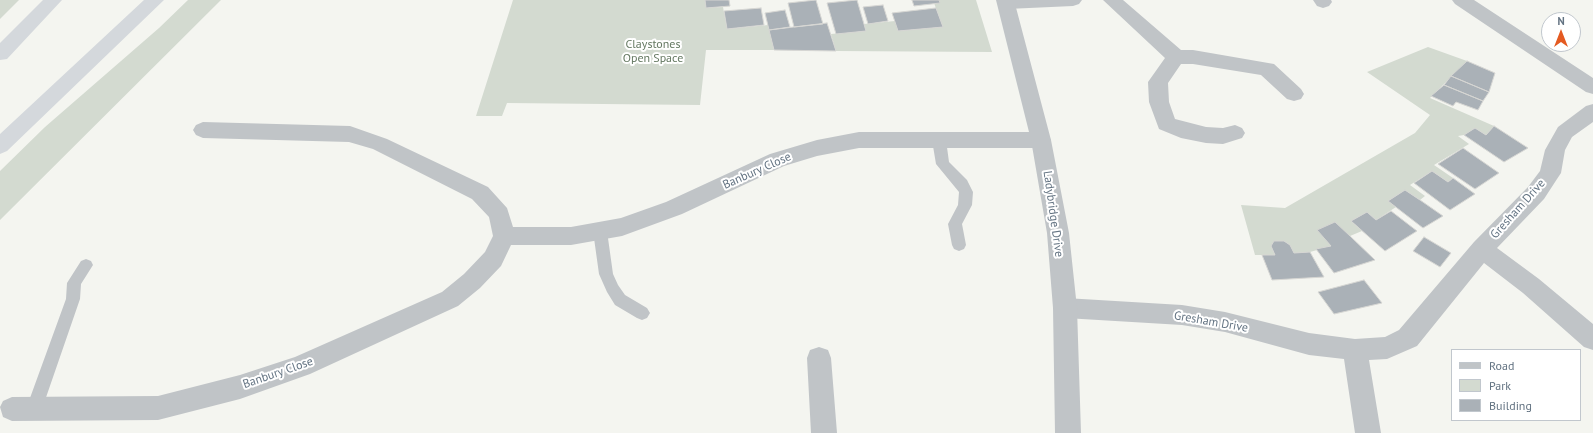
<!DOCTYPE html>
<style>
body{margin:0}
#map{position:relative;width:1593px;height:433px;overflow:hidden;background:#f4f5f0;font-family:"PT Sans",sans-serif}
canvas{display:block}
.legend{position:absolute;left:1451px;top:349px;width:130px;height:72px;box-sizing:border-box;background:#fff;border:1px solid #c1c7cd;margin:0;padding:5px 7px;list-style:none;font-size:12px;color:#637382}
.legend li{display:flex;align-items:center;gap:8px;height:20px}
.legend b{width:20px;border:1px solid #c1c7cd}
.north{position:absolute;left:1541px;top:12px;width:40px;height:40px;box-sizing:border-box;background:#fff;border:1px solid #c1c7cd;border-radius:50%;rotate:0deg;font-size:11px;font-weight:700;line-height:16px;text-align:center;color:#637382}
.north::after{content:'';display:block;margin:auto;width:14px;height:18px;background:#e45a21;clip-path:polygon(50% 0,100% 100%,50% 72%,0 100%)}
</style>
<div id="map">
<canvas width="1593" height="433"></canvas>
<ul class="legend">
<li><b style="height:5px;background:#c0c4c7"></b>Road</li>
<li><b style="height:11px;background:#d3dad0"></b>Park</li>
<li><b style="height:11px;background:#aab1b7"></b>Building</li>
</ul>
<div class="north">N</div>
</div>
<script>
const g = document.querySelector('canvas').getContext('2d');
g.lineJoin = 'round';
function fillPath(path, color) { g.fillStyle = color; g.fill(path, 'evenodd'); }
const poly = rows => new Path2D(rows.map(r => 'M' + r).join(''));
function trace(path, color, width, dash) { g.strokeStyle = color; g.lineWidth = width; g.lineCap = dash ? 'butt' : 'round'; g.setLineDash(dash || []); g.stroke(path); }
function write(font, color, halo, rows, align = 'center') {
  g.font = font + ' "PT Sans",sans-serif'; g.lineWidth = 4; g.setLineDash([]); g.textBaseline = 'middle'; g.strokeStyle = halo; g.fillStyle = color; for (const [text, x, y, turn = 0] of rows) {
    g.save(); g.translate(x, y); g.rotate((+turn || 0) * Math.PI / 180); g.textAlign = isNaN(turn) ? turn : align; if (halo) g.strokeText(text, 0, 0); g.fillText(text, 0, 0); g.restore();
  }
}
fillPath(poly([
 [0,0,19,0,0,19],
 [188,0,221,0,0,220,0,171,45,127,159,28],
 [513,0,705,0,706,8,723,7,727,29,768,25,774,50,706,50,700,105,507,103,502,116,476,116],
 [939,0,976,0,992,52,836,51,831,34,866,31,864,24,895,21,898,31,943,27,934,3],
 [1428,47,1467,61,1430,98,1494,126,1486,135,1475,128,1464,135,1458,136,1469,144,1434,165,1453,178,1448,182,1432,171,1410,185,1425,196,1420,200,1405,190,1388,201,1396,207,1376,220,1367,212,1351,221,1362,231,1350,236,1318,230,1331,246,1310,252,1294,253,1290,245,1284,241,1275,241,1271,246,1275,255,1255,255,1241,205,1285,208,1415,133,1430,115,1367,72]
]), '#d3dad0');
const building = poly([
 [705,0,729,0,730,6,706,8,705,0],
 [816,0,823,24,794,27,788,3,816,0],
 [857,0,866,31,836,34,827,3,857,0],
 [912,0,939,0,940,3,914,6,912,0],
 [883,5,888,21,868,24,863,7,883,5],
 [761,8,764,25,727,29,724,11,761,8],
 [936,8,943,27,898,31,892,13,936,8],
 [785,10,790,27,769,30,765,13,785,10],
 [827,23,836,51,774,50,769,30,827,23],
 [1467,61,1495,73,1489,92,1451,76,1467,61],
 [1451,76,1489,92,1483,101,1444,85,1451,76],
 [1444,85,1483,101,1478,110,1456,102,1453,106,1431,96,1444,85],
 [1494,126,1528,148,1504,162,1464,135,1475,128,1486,135,1494,126],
 [1463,148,1499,173,1475,189,1438,164,1463,148],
 [1432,171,1448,182,1453,178,1475,194,1450,210,1414,183,1432,171],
 [1405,190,1420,200,1443,216,1423,228,1388,201,1405,190],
 [1391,211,1417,231,1385,251,1351,221,1367,212,1376,220,1391,211],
 [1335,222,1350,236,1375,260,1334,273,1316,249,1331,246,1317,230,1335,222],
 [1424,237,1451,253,1440,267,1413,251,1424,237],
 [1274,241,1284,241,1290,245,1294,253,1310,252,1324,277,1272,280,1262,255,1275,255,1271,246,1274,241],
 [1364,280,1382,303,1334,314,1318,292,1364,280]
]);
fillPath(building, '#aab1b7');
trace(building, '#d6d6d3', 1);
fillPath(poly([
 [939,135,944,137,946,140,949,162,967,180,973,192,972,205,962,224,966,245,964,249,959,251,954,249,952,245,948,224,958,205,959,192,936,164,932,140,934,137,939,135],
 [600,225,605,227,607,231,613,274,618,285,625,295,647,308,650,313,647,318,642,320,637,318,615,305,607,292,599,274,593,231,595,227,600,225],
 [86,259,91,261,93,265,81,284,80,299,42,409,40,414,34,417,28,414,26,409,66,299,67,283,81,261,86,259]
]), '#c0c4c7');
fillPath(poly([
 [1000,0,1082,0,1079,4,1073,6,1007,9,1001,7,998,3,1000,0],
 [1103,0,1123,0,1181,50,1193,50,1274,64,1301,89,1304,94,1301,99,1294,101,1287,99,1261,75,1193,64,1181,64,1168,83,1169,102,1175,119,1206,127,1223,128,1235,125,1242,128,1245,133,1242,138,1223,144,1206,143,1181,138,1159,129,1149,102,1148,82,1165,58,1103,0],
 [1313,0,1331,0,1332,2,1329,6,1323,8,1317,6,1313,0],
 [1452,0,1474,0,1593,78,1593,94,1586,92,1455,4,1452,0],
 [1593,104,1593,122,1572,137,1565,150,1561,173,1557,179,1544,199,1497,248,1539,279,1593,324,1593,350,1584,347,1523,293,1484,263,1417,346,1387,359,1369,360,1381,433,1355,433,1344,359,1309,355,1225,332,1182,325,1065,318,1057,315,1053,308,1057,301,1065,298,1182,305,1225,312,1309,333,1355,339,1385,337,1399,330,1474,242,1528,187,1540,171,1545,150,1558,127,1586,106,1593,104],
 [203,122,350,126,387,139,488,187,507,208,513,227,571,227,621,218,666,202,770,154,817,140,859,132,1041,132,1048,135,1051,140,1048,145,1041,148,859,148,817,156,784,166,682,214,622,236,571,245,511,245,501,266,480,288,458,306,310,374,240,399,158,420,12,421,3,417,0,407,3,401,12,397,158,396,240,375,295,357,442,292,464,274,485,252,493,236,489,217,472,199,373,149,349,142,203,138,196,135,193,130,196,125,203,122],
 [819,347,828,350,831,358,837,433,811,433,807,358,810,350,819,347]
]), '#c0c4c7');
fillPath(poly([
 [996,0,1014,0,1051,140,1069,233,1077,308,1081,433,1055,433,1053,308,1047,233,1031,140,996,0]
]), '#c0c4c7');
fillPath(poly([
 [43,0,62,0,7,59,0,60,0,43,43,0],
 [144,0,164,0,7,151,0,154,0,134,144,0]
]), '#d4d8dc');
write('12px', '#657962', '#fff', [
 ["Claystones",653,45],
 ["Open Space",653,59]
]);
write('12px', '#637382', '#fff', [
 ["Banbury Close",757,171,-24],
 ["Gresham Drive",1518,209,-48],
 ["Ladybridge Drive",1053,214,82],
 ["Gresham Drive",1211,322,10],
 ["Banbury Close",278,373,-19]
]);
</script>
